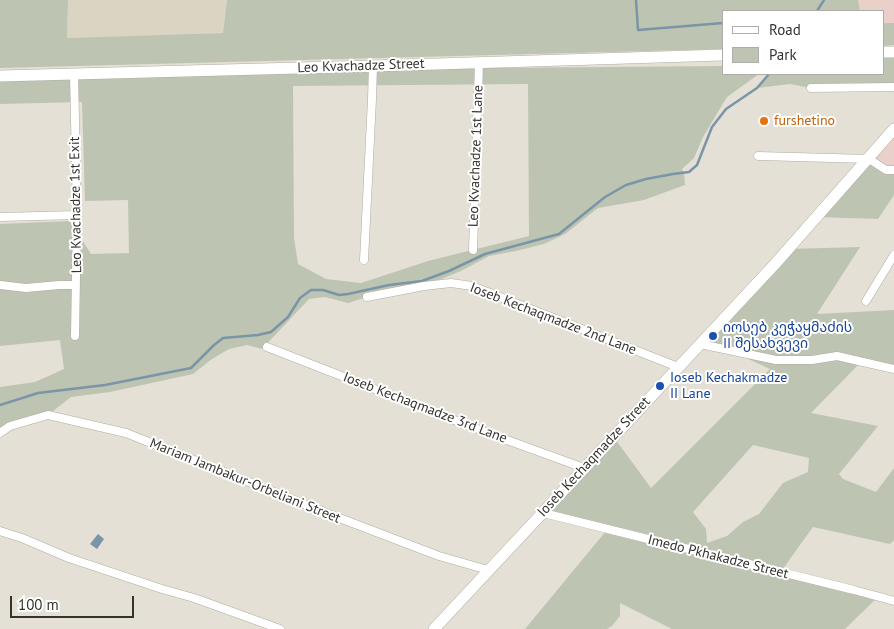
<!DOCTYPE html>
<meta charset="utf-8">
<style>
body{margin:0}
#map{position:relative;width:894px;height:629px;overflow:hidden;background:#e4e0d6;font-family:"PT Sans",sans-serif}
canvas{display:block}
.legend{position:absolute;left:722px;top:10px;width:162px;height:65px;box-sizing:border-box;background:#fff;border:1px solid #aeadac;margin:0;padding:6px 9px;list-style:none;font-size:15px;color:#34332f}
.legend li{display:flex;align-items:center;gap:10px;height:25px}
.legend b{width:25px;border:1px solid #aeadac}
.scale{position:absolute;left:10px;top:596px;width:124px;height:22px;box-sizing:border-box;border:2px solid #34332f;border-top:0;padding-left:6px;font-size:15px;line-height:18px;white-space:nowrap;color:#34332f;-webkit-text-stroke:4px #fff;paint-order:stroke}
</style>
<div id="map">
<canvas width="894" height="629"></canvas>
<ul class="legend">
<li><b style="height:6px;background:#fff"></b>Road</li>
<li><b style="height:14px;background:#bec4b2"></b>Park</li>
</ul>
<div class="scale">100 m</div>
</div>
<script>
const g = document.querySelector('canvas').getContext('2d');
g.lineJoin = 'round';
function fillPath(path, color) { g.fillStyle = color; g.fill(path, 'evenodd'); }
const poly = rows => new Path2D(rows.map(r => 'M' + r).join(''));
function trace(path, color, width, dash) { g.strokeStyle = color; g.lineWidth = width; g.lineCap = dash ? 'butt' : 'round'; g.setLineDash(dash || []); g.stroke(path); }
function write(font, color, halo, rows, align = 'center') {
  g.font = font + ' "PT Sans","Noto Sans Georgian",sans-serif'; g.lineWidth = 4; g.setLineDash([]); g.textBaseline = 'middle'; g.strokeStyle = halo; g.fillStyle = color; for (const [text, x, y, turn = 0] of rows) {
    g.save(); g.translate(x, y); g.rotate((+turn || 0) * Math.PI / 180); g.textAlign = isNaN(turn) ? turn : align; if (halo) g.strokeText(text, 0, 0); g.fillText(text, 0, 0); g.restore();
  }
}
fillPath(poly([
 [858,0,894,0,894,23,883,23,883,11,860,11],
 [894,129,894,170,869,159]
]), '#e9d0c8');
fillPath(poly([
 [68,0,227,0,223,33,67,38]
]), '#dad4c3');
fillPath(poly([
 [0,0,68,0,67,38,223,33,227,0,858,0,860,11,723,11,723,49,0,68],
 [883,23,894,23,894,45,883,46],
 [883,52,894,52,894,87,811,88,790,84,757,88,769,74,883,74],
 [723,66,723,74,759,74,727,97,703,137,694,158,682,169,684,173,685,185,644,200,598,208,565,234,544,244,516,251,489,256,461,271,424,286,367,297,348,303,325,297,309,299,262,349,247,345,229,349,212,359,193,374,110,392,71,397,48,415,0,433,0,387,35,382,64,369,60,340,0,346,0,224,70,221,91,254,129,253,128,200,85,201,82,102,0,104,0,81,374,69],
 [528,84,529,236,428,261,361,283,326,279,298,264,294,238,293,86],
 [869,159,894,170,894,195,878,219,817,217],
 [860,247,817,314,894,310,894,369,862,361,811,413,878,426,839,474,843,479,876,492,894,468,894,540,890,544,813,527,782,570,881,594,845,629,672,629,620,603,620,616,612,626,607,629,525,629,606,531,543,513,613,436,651,488,770,369,705,339,788,249],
 [753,445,809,458,808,472,783,483,759,514,743,522,727,536,707,543,706,529,693,512]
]), '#bec4b2');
fillPath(poly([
 [98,534,104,539,97,549,90,544]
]), '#7a95a7');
trace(poly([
 [636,0,638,30,723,23],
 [817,11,824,0],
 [0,405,38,393,105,385,191,368,214,345,223,338,258,335,271,332,288,317,300,298,311,290,323,290,339,295,348,294,389,285,422,281,449,271,485,254,559,234,605,197,626,185,646,179,673,174,689,172,697,165,712,127,726,109,757,88,769,74]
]), '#7a95a7', 2.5);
const street = poly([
 [74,73,77,215,75,336],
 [811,88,894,87],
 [758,156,869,159,886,170,894,170],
 [0,217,77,215],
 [473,250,479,63],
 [364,260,372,99,373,66],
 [0,285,26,288,59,285,76,285],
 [367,297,424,286,451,283,472,286,678,367],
 [866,301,894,255],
 [700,344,776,360,812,360,837,356,894,369],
 [267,347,485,432,584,468],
 [0,433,10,426,48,415,126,433,329,514,439,556,488,570],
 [543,513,854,590,894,601],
 [0,531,22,538,69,558,162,589,194,598,280,629]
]);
const secondary = poly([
 [883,52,894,52],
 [0,76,373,66,723,55],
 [434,629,775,264,894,129]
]);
trace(street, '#afaca2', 9);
trace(secondary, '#afaca2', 12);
trace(street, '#fff', 8);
trace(secondary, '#fff', 11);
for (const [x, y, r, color] of [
 [764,121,5,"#e8710a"],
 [713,336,5,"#1a4fb4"],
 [660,386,5,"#1a4fb4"]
]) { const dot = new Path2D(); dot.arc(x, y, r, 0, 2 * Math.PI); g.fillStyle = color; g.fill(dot); trace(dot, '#fff', 2); }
write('14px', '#34332f', '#fff', [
 ["Leo Kvachadze Street",361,66,-2],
 ["Leo Kvachadze 1st Lane",476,156,-88],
 ["Leo Kvachadze 1st Exit",76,205,-91],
 ["Ioseb Kechaqmadze 2nd Lane",553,319,21],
 ["Ioseb Kechaqmadze 3rd Lane",425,408,21],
 ["Ioseb Kechaqmadze Street",594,457,-47],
 ["Mariam Jambakur-Orbeliani Street",245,481,22],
 ["Imedo Pkhakadze Street",718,557,14]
]);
write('14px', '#c56008', '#fff', [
 ["furshetino",774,121]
], 'left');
write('14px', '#164399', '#fff', [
 ["იოსებ კეჭაყმაძის",723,328],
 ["II შესახვევი",723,344],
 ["Ioseb Kechakmadze",670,378],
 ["II Lane",670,394]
], 'left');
</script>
